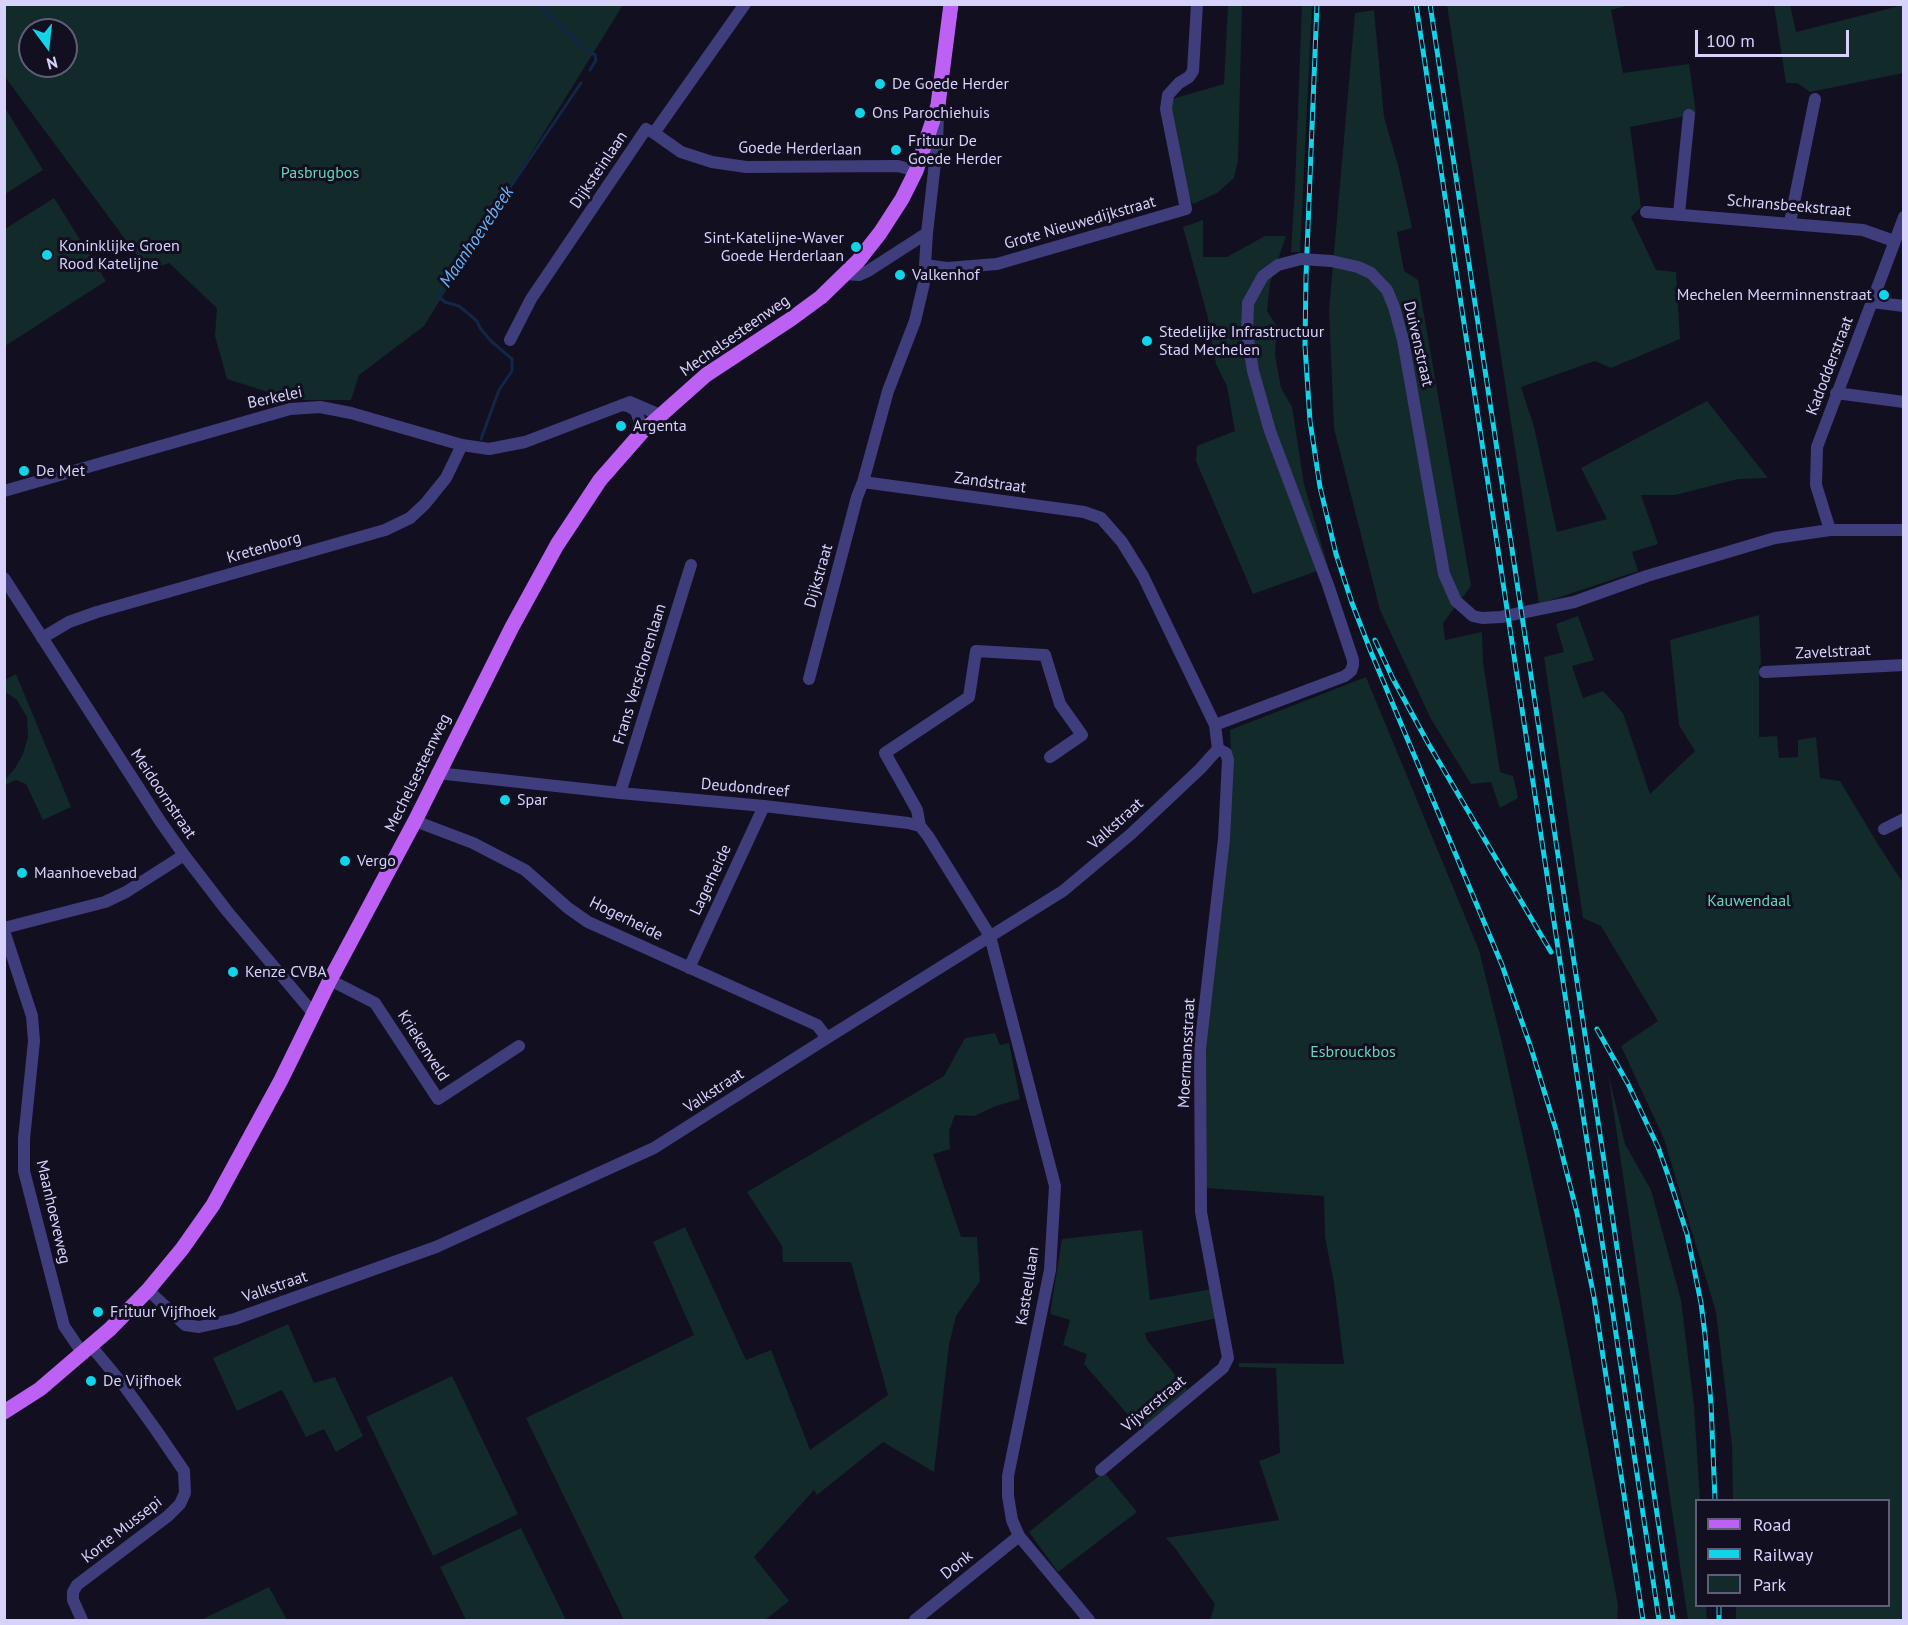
<!DOCTYPE html>
<style>
body{margin:0}
#map{position:relative;width:1908px;height:1625px;overflow:hidden;background:#120f21;font-family:"PT Sans",sans-serif}
canvas{display:block}
.frame{position:absolute;inset:0;border:6px solid #d7d2fc;pointer-events:none}
.legend{position:absolute;left:1695px;top:1499px;width:195px;height:108px;box-sizing:border-box;background:#120f21;border:2px solid #615d79;margin:0;padding:8px 10px;list-style:none;font-size:18px;color:#d7d2fc}
.legend li{display:flex;align-items:center;gap:12px;height:30px}
.legend b{width:30px;border:2px solid #615d79}
.north{position:absolute;left:18px;top:18px;width:60px;height:60px;box-sizing:border-box;background:#120f21;border:2px solid #615d79;border-radius:50%;rotate:165deg;font-size:16px;font-weight:700;line-height:24px;text-align:center;color:#d7d2fc}
.north::after{content:'';display:block;margin:auto;width:21px;height:27px;background:#11d4e8;clip-path:polygon(50% 0,100% 100%,50% 72%,0 100%)}
.scale{position:absolute;left:1695px;top:30px;width:154px;height:27px;box-sizing:border-box;border:3px solid #d7d2fc;border-top:0;padding-left:8px;font-size:18px;line-height:21px;white-space:nowrap;color:#d7d2fc;-webkit-text-stroke:4px #120f21;paint-order:stroke}
</style>
<div id="map">
<canvas width="1908" height="1625"></canvas>
<div class="frame"></div>
<ul class="legend">
<li><b style="height:8px;background:#bc61f3"></b>Road</li>
<li><b style="height:8px;background:#11d4e8"></b>Railway</li>
<li><b style="height:16px;background:#122a29"></b>Park</li>
</ul>
<div class="north">N</div>
<div class="scale">100 m</div>
</div>
<script>
const g = document.querySelector('canvas').getContext('2d');
g.lineJoin = 'round';
function fillPath(path, color) { g.fillStyle = color; g.fill(path, 'evenodd'); }
const poly = rows => new Path2D(rows.map(r => 'M' + r).join(''));
function trace(path, color, width, dash) { g.strokeStyle = color; g.lineWidth = width; g.lineCap = dash ? 'butt' : 'round'; g.setLineDash(dash || []); g.stroke(path); }
function write(font, color, halo, rows, align = 'center') {
  g.font = font + ' "PT Sans",sans-serif'; g.lineWidth = 6; g.setLineDash([]); g.textBaseline = 'middle'; g.strokeStyle = halo; g.fillStyle = color; for (const [text, x, y, turn = 0] of rows) {
    g.save(); g.translate(x, y); g.rotate((+turn || 0) * Math.PI / 180); g.textAlign = isNaN(turn) ? turn : align; if (halo) g.strokeText(text, 0, 0); g.fillText(text, 0, 0); g.restore();
  }
}
fillPath(poly([
 [5,4,623,4,623,5,424,326,359,375,351,400,293,400,227,379,215,336,217,308,169,263,148,270,5,77],
 [30,30,66,30,66,66,30,66],
 [1228,5,1242,5,1238,161,1234,178,1217,193,1193,204,1188,195,1171,107,1172,99,1224,84],
 [1302,5,1312,5,1300,252,1291,252,1295,186],
 [1447,5,1630,5,1611,10,1623,73,1689,64,1696,114,1630,127,1641,207,1631,217,1656,270,1676,272,1680,339,1611,368,1595,361,1521,387,1534,427,1557,532,1607,519,1581,468,1707,401,1768,478,1738,479,1675,495,1641,495,1658,544,1632,552,1638,571,1539,604],
 [1774,5,1790,5,1796,32,1903,5,1903,73,1810,92,1797,83,1786,83],
 [1374,10,1384,117,1398,165,1412,228,1397,232,1404,271,1418,280,1471,586,1443,623,1445,640,1482,632,1483,663,1500,772,1513,776,1518,798,1500,808,1491,782,1471,784,1431,719,1380,610,1334,428,1329,310,1355,13],
 [5,108,43,170,5,194,4,194],
 [54,198,106,281,5,346,5,229],
 [1203,220,1203,257,1227,257,1265,236,1286,236,1270,283,1267,311,1277,327,1275,355,1281,388,1292,407,1304,484,1328,567,1253,594,1196,461,1197,446,1235,431,1227,386,1216,364,1208,318,1183,227],
 [1759,615,1761,665,1759,666,1759,737,1777,736,1779,758,1798,757,1798,740,1816,737,1820,778,1840,781,1879,846,1903,883,1903,1620,1736,1620,1736,1606,1888,1606,1888,1500,1733,1500,1732,1445,1716,1312,1664,1139,1621,1046,1658,1021,1601,926,1583,918,1544,657,1564,652,1556,624,1578,616,1594,660,1572,666,1583,698,1603,691,1623,713,1650,794,1695,751,1679,725,1670,640],
 [16,674,71,807,43,820,26,784,16,780,5,785,5,780,15,768,23,754,28,737,27,717,17,700,7,693,5,694,5,680],
 [1366,677,1479,950,1502,1043,1562,1314,1618,1605,1617,1620,1210,1620,1215,1604,1175,1548,1166,1538,1279,1520,1259,1461,1280,1453,1276,1368,1239,1367,1239,1363,1344,1364,1334,1283,1325,1237,1324,1196,1206,1188,1205,1048,1231,755,1230,730],
 [995,1033,1000,1045,1009,1043,1020,1099,996,1106,974,1116,955,1115,949,1131,950,1149,933,1154,961,1237,977,1237,980,1281,956,1316,949,1345,934,1472,883,1442,817,1495,814,1490,754,1557,789,1601,765,1620,624,1620,526,1418,694,1335,653,1242,685,1227,746,1360,771,1350,810,1450,888,1395,851,1262,783,1262,782,1246,747,1192,944,1076,965,1038],
 [1608,1073,1625,1144,1651,1190,1681,1300,1694,1406,1700,1500,1696,1500,1696,1606,1706,1606,1707,1620,1688,1620],
 [1142,1230,1150,1300,1212,1289,1218,1318,1145,1333,1147,1340,1189,1392,1142,1431,1084,1364,1087,1354,1063,1345,1070,1320,1050,1314,1062,1239],
 [288,1324,314,1383,335,1377,363,1436,336,1452,324,1429,306,1437,282,1390,237,1411,213,1358],
 [452,1376,518,1514,433,1556,366,1417],
 [1104,1472,1137,1512,1058,1572,1029,1532],
 [521,1528,566,1620,466,1620,440,1567],
 [269,1587,287,1620,201,1620]
]), '#122a29');
trace(poly([
 [538,4,580,45,595,55,596,60,590,70],
 [481,439,499,390,512,371,512,359,491,341,480,328,477,321,459,306,445,302,437,295,581,83]
]), '#122747', 3);
trace(poly([
 [938,115,937,145,927,233,925,265,947,268,997,264,1186,209,1166,109,1168,95,1179,83,1189,77,1193,71,1197,4],
 [654,133,681,152,712,162,746,167,898,166,916,171],
 [1646,212,1863,230,1894,241],
 [1679,213,1689,115],
 [1790,222,1815,99],
 [1331,261,1358,267,1371,273,1387,290,1394,307,1403,340,1444,574,1456,601,1473,616,1482,618,1501,617,1574,602,1647,576,1775,538,1830,530,1904,530],
 [846,274,859,275,868,271,927,233],
 [1872,302,1904,306],
 [510,340,531,299,646,129,654,133,745,4],
 [1836,393,1904,402],
 [622,405,628,406,636,411,643,431],
 [4,491,290,409,320,407,351,413,462,445,489,449,525,442,630,402,660,415],
 [1830,530,1816,485,1817,447,1904,217],
 [4,578,160,821,184,855,227,911,313,1013],
 [42,638,69,622,97,612,385,530,410,518,425,504,446,478,462,445],
 [1765,672,1904,665],
 [809,679,857,497,863,482,888,391,915,321,924,283,925,265],
 [1215,725,1345,676,1351,671,1353,665,1353,660,1328,585,1270,431,1253,371,1247,333,1248,303,1263,276,1278,265,1301,259],
 [437,773,620,793,764,806,908,823,920,826,928,836,990,936,1055,1186,1050,1270,1008,1476,1008,1496,1012,1520,1019,1536,1089,1620],
 [620,793,691,565],
 [415,821,473,843,525,870,568,908,588,922,817,1025,827,1038],
 [920,826,917,810,885,753,969,697,976,651,1045,655,1060,704,1082,735,1050,757],
 [1884,829,1904,819],
 [4,928,105,902,126,892,184,855],
 [4,931,32,1016,34,1041,24,1139,24,1171,64,1326,83,1354],
 [689,968,764,806],
 [330,980,375,1003,438,1099,519,1046],
 [148,1290,185,1325,199,1327,235,1319,436,1247,654,1148,827,1038,1063,891,1131,834,1200,769,1218,749,1215,725,1143,576,1122,542,1101,518,1084,512,863,482],
 [1101,1470,1223,1368,1228,1358,1201,1212,1200,1049,1224,839,1228,760,1226,753,1218,749],
 [82,1620,73,1600,73,1592,77,1585,168,1516,180,1504,185,1493,184,1471,156,1430,125,1387,91,1346],
 [915,1620,1019,1536]
]), '#403d7c', 12);
trace(poly([
 [4,1412,40,1389,110,1329,148,1290,182,1249,213,1205,281,1080,330,980,415,821,512,627,557,545,600,480,643,431,706,375,791,319,821,297,858,261,880,233,902,199,916,171,938,105,951,4]
]), '#bc61f3', 15);
const rail = poly([
 [1317,4,1306,276,1305,346,1310,421,1320,487,1336,554,1352,603,1371,652,1502,965,1531,1048,1556,1130,1577,1213,1594,1297,1643,1620],
 [1416,4,1659,1620],
 [1430,4,1673,1620],
 [1375,640,1392,677,1428,743,1551,952],
 [1597,1029,1628,1084,1658,1147,1669,1178,1687,1234,1701,1303,1705,1335,1711,1404,1715,1500],
 [1719,1606,1719,1620]
]);
trace(rail, '#11d4e8', 5);
trace(rail, '#120f21', 3, [9]);
trace(poly([
 [1301,259,1331,261]
]), '#403d7c', 12);
for (const [x, y, r, color] of [
 [880,84,6,"#11d4e8"],
 [860,113,6,"#11d4e8"],
 [896,150,6,"#11d4e8"],
 [856,247,6,"#11d4e8"],
 [47,255,6,"#11d4e8"],
 [900,275,6,"#11d4e8"],
 [1884,295,6,"#11d4e8"],
 [1147,341,6,"#11d4e8"],
 [621,426,6,"#11d4e8"],
 [24,471,6,"#11d4e8"],
 [505,800,6,"#11d4e8"],
 [345,861,6,"#11d4e8"],
 [22,873,6,"#11d4e8"],
 [233,972,6,"#11d4e8"],
 [98,1312,6,"#11d4e8"],
 [91,1381,6,"#11d4e8"]
]) { const dot = new Path2D(); dot.arc(x, y, r, 0, 2 * Math.PI); g.fillStyle = color; g.fill(dot); trace(dot, '#120f21', 2); }
write('16px', '#d7d2fc', '#120f21', [
 ["De Goede Herder",892,84],
 ["Ons Parochiehuis",872,113],
 ["Frituur De",908,141],
 ["Goede Herder",908,159],
 ["Sint-Katelijne-Waver",844,238,"right"],
 ["Goede Herderlaan",844,256,"right"],
 ["Koninklijke Groen",59,246],
 ["Rood Katelijne",59,264],
 ["Valkenhof",912,275],
 ["Mechelen Meerminnenstraat",1872,295,"right"],
 ["Stedelijke Infrastructuur",1159,332],
 ["Stad Mechelen",1159,350],
 ["Argenta",633,426],
 ["De Met",36,471],
 ["Spar",517,800],
 ["Vergo",357,861],
 ["Maanhoevebad",34,873],
 ["Kenze CVBA",245,972],
 ["Frituur Vijfhoek",110,1312],
 ["De Vijfhoek",103,1381]
], 'left');
write('16px', '#d7d2fc', '#120f21', [
 ["Goede Herderlaan",800,149,1],
 ["Dijksteinlaan",599,170,-56],
 ["Schransbeekstraat",1789,206,5],
 ["Grote Nieuwedijkstraat",1080,223,-16],
 ["Mechelsesteenweg",735,336,-35],
 ["Duivenstraat",1418,344,77],
 ["Kadodderstraat",1830,366,-69],
 ["Berkelei",275,398,-12],
 ["Zandstraat",990,483,8],
 ["Kretenborg",264,548,-16],
 ["Dijkstraat",819,576,-74],
 ["Zavelstraat",1833,652,-3],
 ["Frans Verschorenlaan",640,674,-73],
 ["Mechelsesteenweg",418,773,-64],
 ["Deudondreef",745,788,5],
 ["Meidoornstraat",163,794,56],
 ["Valkstraat",1116,824,-42],
 ["Lagerheide",711,880,-65],
 ["Hogerheide",626,919,26],
 ["Kriekenveld",423,1046,57],
 ["Moermansstraat",1187,1053,-87],
 ["Valkstraat",714,1091,-33],
 ["Maanhoeveweg",53,1212,77],
 ["Kasteellaan",1028,1286,-81],
 ["Valkstraat",275,1287,-19],
 ["Vijverstraat",1154,1404,-40],
 ["Korte Mussepi",122,1530,-38],
 ["Donk",957,1565,-39]
]);
write('16px', '#64d6b9', '#120f21', [
 ["Pasbrugbos",320,173],
 ["Kauwendaal",1749,901],
 ["Esbrouckbos",1353,1052]
]);
write('italic 18px', '#68b3f4', '#120f21', [
 ["Maanhoevebeek",477,237,-56]
]);
</script>
